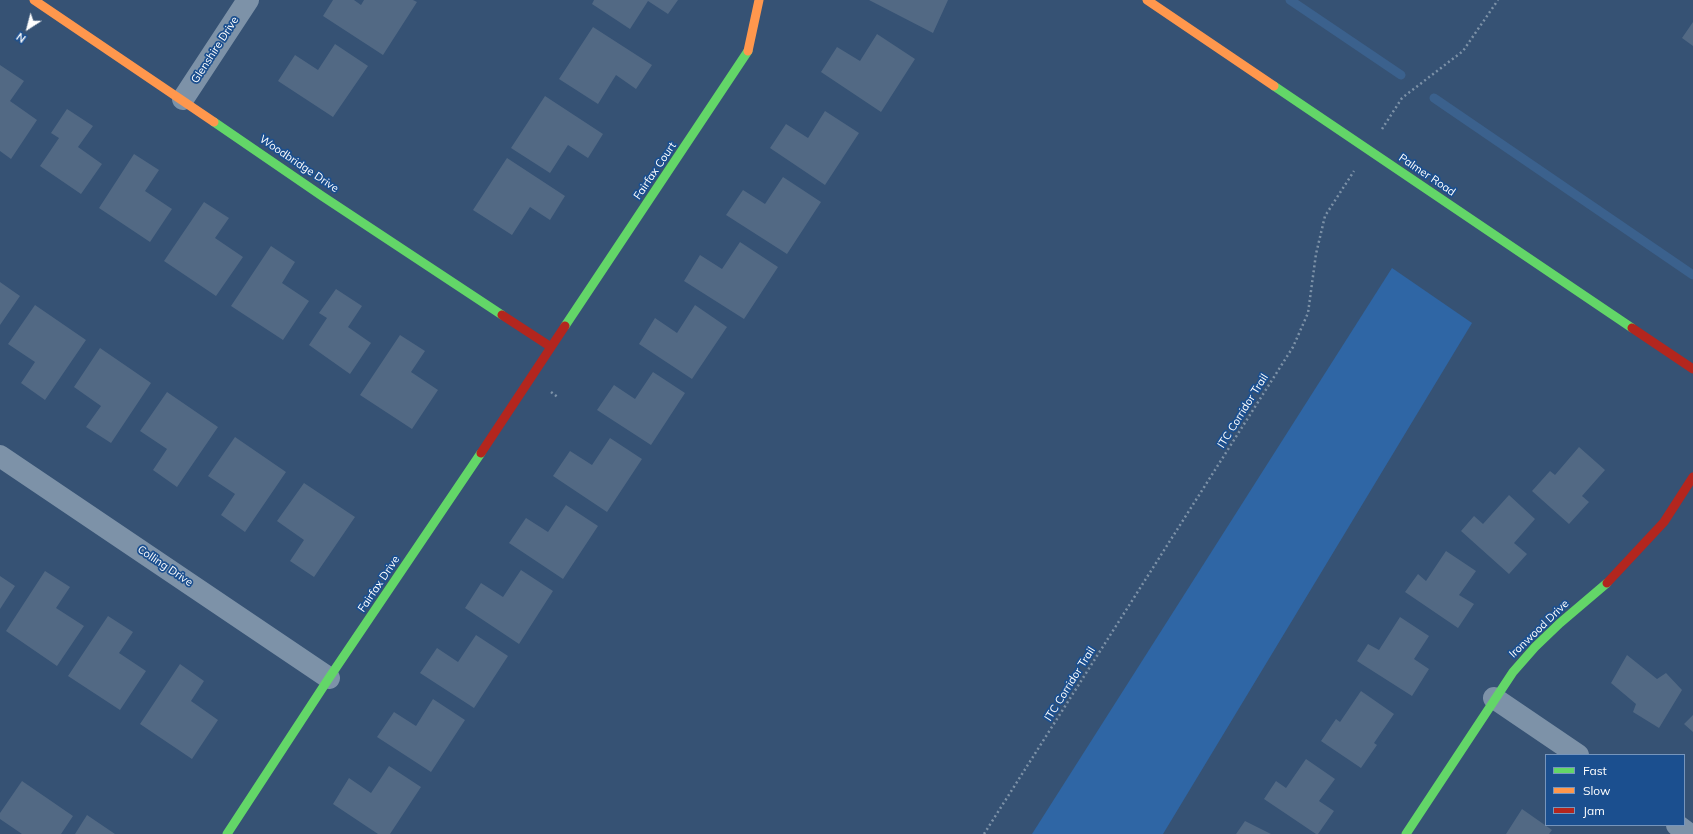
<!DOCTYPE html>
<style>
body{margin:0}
#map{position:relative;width:1693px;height:834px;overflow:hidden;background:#365274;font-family:Mulish,sans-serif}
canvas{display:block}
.legend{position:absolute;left:1545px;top:754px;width:140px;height:72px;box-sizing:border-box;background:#1b4f8f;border:1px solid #7695bc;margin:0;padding:5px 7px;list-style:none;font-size:12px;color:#fff}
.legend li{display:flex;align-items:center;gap:8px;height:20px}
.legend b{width:20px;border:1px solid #7695bc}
.north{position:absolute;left:8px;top:8px;width:40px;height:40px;-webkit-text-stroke:3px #1b4f8f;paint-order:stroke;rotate:216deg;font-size:11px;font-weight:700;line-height:16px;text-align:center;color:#fff}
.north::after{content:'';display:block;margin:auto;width:14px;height:18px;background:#fff;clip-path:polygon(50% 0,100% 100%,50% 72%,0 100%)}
</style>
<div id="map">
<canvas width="1693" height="834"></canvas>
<ul class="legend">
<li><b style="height:5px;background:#63d668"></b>Fast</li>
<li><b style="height:5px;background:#ff974d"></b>Slow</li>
<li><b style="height:5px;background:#b3261e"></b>Jam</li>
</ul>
<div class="north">N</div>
</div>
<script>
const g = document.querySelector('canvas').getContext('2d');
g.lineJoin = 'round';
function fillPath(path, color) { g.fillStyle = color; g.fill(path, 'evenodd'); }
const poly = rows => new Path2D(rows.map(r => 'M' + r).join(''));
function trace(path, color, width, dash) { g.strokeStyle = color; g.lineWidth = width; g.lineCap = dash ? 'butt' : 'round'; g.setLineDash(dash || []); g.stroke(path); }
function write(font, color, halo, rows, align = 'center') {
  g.font = font + ' Mulish,sans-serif'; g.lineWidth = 3.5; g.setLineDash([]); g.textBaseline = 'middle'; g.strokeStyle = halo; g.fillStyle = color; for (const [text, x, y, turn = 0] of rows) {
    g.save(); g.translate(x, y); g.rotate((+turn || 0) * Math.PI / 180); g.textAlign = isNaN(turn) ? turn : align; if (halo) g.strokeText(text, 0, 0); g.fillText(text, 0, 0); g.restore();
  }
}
fillPath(poly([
 [1392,268,1472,323,1163,834,1032,834]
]), '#2f66a5');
trace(poly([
 [1290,0,1401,75],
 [1434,98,1693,275]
]), '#3b618d', 9);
fillPath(poly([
 [333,0,354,0,361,5,364,0,413,0,417,2,383,55,323,16],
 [594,0,678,0,668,14,648,1,630,29,592,4],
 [869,0,948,0,933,33],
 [1693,22,1693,46,1682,38],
 [593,27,652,65,636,89,616,75,598,104,559,79],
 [877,34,915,59,881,112,821,72,837,47,860,61],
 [335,44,368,66,333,117,278,81,295,55,318,70],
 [0,65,24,81,10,101,37,120,11,159,0,151],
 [545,96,603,134,588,158,568,145,550,173,511,148],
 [67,109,93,126,78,147,102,164,81,194,40,166,59,138,51,133],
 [825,111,859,133,825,185,770,148,786,124,808,138],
 [134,154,159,170,145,191,172,209,150,242,99,208],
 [507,158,565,196,550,220,530,207,512,235,473,210],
 [783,177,821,202,787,254,726,215,743,190,765,204],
 [204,202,229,218,215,238,243,257,216,296,164,261],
 [740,242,778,267,744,319,684,281,700,255,722,269],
 [271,246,295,262,282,283,309,301,283,340,231,306],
 [0,282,20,296,0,325],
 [336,289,362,306,348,327,371,343,350,374,309,345,327,318,319,313],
 [35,305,86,340,45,400,21,383,35,362,8,344],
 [695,305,727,327,692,379,639,344,655,318,677,333],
 [400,335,425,351,411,372,438,390,412,429,360,395],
 [100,348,151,383,111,443,86,427,101,406,74,387],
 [653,372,685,393,651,445,597,410,614,385,635,399],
 [167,392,218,427,177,487,153,470,167,449,140,431],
 [235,437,286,472,245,532,221,515,235,494,208,476],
 [610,438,642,459,607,512,553,476,570,451,592,465],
 [1579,447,1605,470,1582,496,1589,502,1569,524,1532,491,1550,471,1555,475],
 [304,483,355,517,314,577,290,561,304,540,277,521],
 [1509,495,1535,519,1514,543,1527,554,1509,574,1461,531,1474,516,1483,524],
 [566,505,598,526,563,579,509,543,526,518,548,532],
 [1446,551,1476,571,1459,595,1474,604,1458,628,1405,592,1418,574,1426,581],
 [521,570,553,591,519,644,465,608,481,583,503,597],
 [45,571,70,587,56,608,84,626,57,666,6,631],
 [0,576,15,586,0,609],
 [108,616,133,632,119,653,146,671,120,710,68,676],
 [1400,617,1429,636,1414,659,1429,669,1412,696,1357,661,1368,644,1379,650],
 [476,635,508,656,474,708,420,673,437,648,458,662],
 [1627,655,1657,679,1666,673,1682,690,1659,728,1633,712,1636,704,1611,683],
 [180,664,204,681,191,701,218,720,192,759,140,724],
 [1361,691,1394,714,1374,743,1377,745,1361,768,1321,741,1336,719,1340,722],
 [433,699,465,720,431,772,377,737,394,712,416,726],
 [1693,715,1693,732,1684,724],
 [1306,759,1335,779,1319,801,1334,811,1318,834,1316,834,1264,799,1276,781,1286,788],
 [389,766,421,787,390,834,378,834,333,804,349,778,371,793],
 [22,781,73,816,61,834,22,834,0,819,0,813],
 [1522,809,1552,830,1549,834,1506,834],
 [87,815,115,834,75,834],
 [1245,821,1271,834,1236,834]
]), '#526984');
trace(poly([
 [1382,129,1402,98,1463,51,1498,0],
 [551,392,559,398],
 [984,834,1293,347,1308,313,1316,254,1325,216,1354,171]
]), '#7d92a8', 2.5, [2, 3]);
trace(poly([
 [183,99,248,0],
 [0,456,329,678],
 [1494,698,1578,755],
 [1677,825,1689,834]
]), '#7d92a8', 22);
trace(poly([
 [1274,86,1632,328],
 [214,122,322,196,502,315],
 [565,326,748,51],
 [227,834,329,678,481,453],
 [1406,834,1513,672,1535,647,1560,623,1607,583]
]), '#63d668', 9);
trace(poly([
 [34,0,214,122],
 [1147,0,1274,86],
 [748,51,759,0]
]), '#ff974d', 9);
trace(poly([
 [502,315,551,347],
 [1632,328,1693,369],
 [481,453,565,326],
 [1607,583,1664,522,1693,477]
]), '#b3261e', 9);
write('11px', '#fff', '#1b4f8f', [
 ["Glenshire Drive",215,50,-57],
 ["Woodbridge Drive",299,164,34],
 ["Fairfax Court",655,171,-56],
 ["Palmer Road",1427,175,34],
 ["ITC Corridor Trail",1243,411,-58],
 ["Colling Drive",165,566,34],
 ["Fairfax Drive",379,584,-56],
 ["Ironwood Drive",1539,629,-44],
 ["ITC Corridor Trail",1070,684,-58]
]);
</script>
